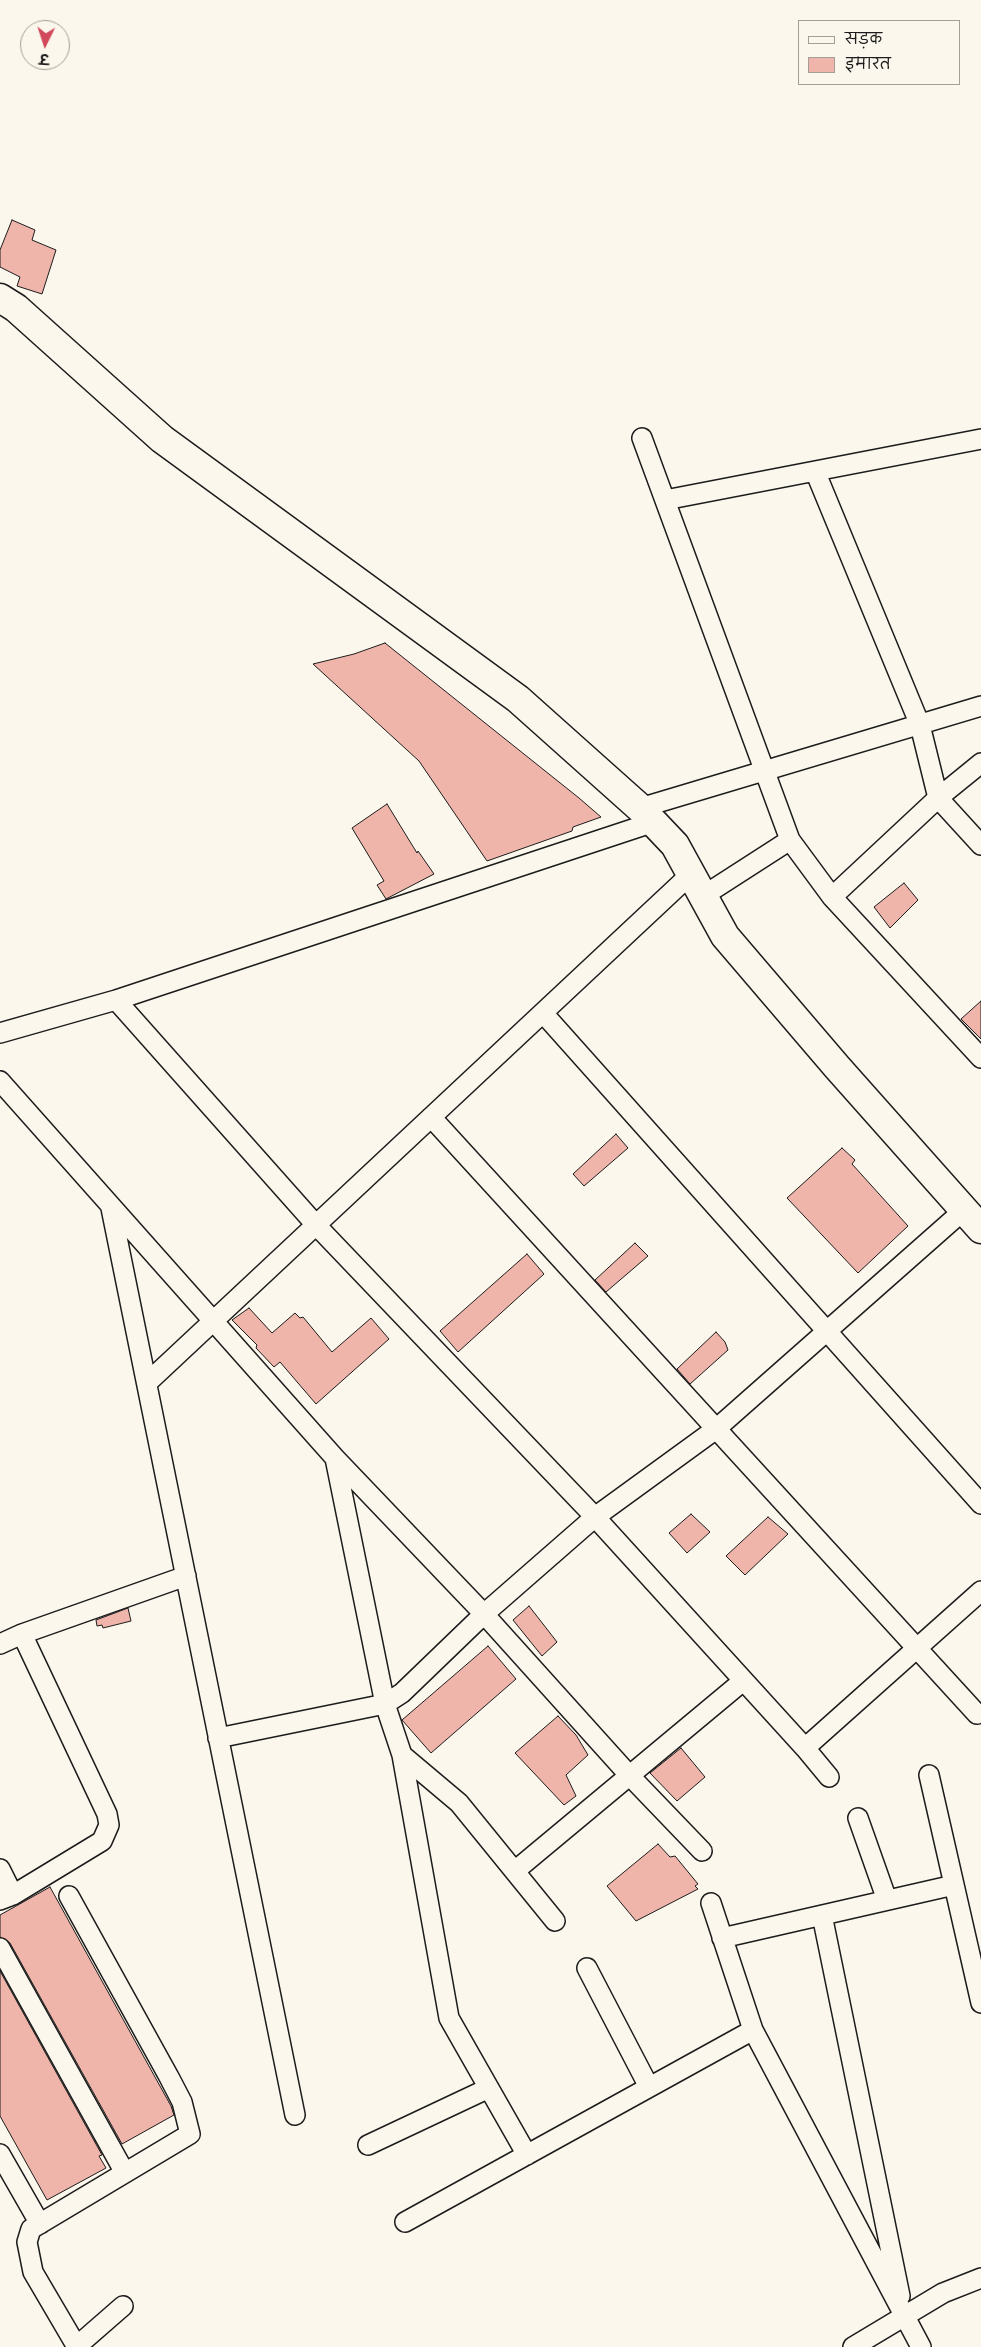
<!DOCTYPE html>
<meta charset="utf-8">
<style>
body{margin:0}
#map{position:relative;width:981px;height:2347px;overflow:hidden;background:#fbf7ec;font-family:"Shantell Sans","Playpen Sans Deva",sans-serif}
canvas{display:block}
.legend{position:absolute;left:798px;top:20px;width:162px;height:65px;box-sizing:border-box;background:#fbf7ec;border:1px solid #a29f99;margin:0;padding:6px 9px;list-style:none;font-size:15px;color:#1c1c1c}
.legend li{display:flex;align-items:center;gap:10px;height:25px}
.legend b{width:25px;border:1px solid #a29f99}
.north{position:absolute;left:20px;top:20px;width:50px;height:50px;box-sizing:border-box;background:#fbf7ec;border:1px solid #a29f99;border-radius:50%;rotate:184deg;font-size:14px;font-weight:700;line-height:20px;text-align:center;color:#1c1c1c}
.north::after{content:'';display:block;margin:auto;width:18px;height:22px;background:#d1495b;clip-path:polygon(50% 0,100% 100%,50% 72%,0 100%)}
</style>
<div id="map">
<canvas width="981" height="2347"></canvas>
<ul class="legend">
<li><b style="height:6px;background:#fbf7ec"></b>सड़क</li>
<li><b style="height:14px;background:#efb5aa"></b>इमारत</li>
</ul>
<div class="north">उ</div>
</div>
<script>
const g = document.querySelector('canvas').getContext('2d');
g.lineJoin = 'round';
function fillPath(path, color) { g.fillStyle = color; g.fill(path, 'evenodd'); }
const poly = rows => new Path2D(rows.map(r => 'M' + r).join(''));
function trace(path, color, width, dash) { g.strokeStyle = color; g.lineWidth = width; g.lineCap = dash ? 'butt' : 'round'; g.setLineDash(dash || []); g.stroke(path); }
const building = poly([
 [12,220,35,230,32,240,56,250,42,294,17,286,20,277,0,267,0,250,12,220],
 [385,643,579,798,601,817,573,827,572,831,487,861,419,761,313,664,354,654,385,643],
 [387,804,417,853,418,851,434,874,386,899,377,885,384,881,352,828,387,804],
 [904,883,918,900,890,928,874,907,904,883],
 [981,1001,981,1039,961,1019,981,1001],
 [616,1134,628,1148,584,1186,573,1174,616,1134],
 [842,1148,855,1160,852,1164,908,1226,858,1273,787,1198,842,1148],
 [635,1243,648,1256,606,1292,595,1280,635,1243],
 [527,1254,544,1274,458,1352,440,1331,527,1254],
 [249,1308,272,1333,295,1313,300,1318,303,1317,332,1352,371,1318,389,1339,316,1404,280,1362,274,1367,256,1348,257,1345,232,1320,249,1308],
 [716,1332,725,1342,728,1350,690,1384,677,1369,716,1332],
 [691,1514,710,1532,687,1553,669,1533,691,1514],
 [768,1517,788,1534,745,1575,726,1556,768,1517],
 [529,1606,557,1642,542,1656,513,1620,529,1606],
 [128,1608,131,1621,103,1628,102,1625,97,1626,96,1620,128,1608],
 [488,1646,516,1679,431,1753,402,1720,488,1646],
 [558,1716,576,1735,588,1755,566,1775,576,1796,564,1805,515,1753,558,1716],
 [681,1748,705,1777,677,1801,650,1773,681,1748],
 [658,1844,670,1857,675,1856,698,1884,695,1886,698,1889,636,1921,607,1886,658,1844],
 [50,1887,171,2106,174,2115,122,2144,10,1943,0,1937,0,1915,50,1887],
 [0,1971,102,2155,99,2156,106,2168,47,2200,0,2116,0,1971]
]);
fillPath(building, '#efb5aa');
trace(building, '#1c1c1c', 1);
const street = poly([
 [642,438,790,840,832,897,981,1058],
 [815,471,920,725,938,798,981,845],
 [665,500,981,439],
 [640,808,981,706],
 [703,896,790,840],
 [832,897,938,798,981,763],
 [116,1000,316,1225,595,1517,805,1748,829,1777],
 [543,1013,981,1504],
 [0,1033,116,1000,654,822],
 [0,1081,335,1458,484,1614,629,1775,702,1851],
 [431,1117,977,1714],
 [111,1208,295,2115],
 [147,1383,691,874],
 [335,1458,385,1704,402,1755,459,1803,555,1921],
 [0,1644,22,1634,186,1576],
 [218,1738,385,1704,402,1693,484,1614,595,1517,716,1429,964,1210],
 [805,1748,981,1591],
 [402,1755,449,2018,527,2155],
 [929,1775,981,2003],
 [858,1818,887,1900],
 [0,1869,13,1895],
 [516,1870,743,1681],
 [69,1896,169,2077,182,2102,190,2134,31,2229,27,2242,33,2272,77,2347],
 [0,1900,13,1895,102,1841,109,1825,107,1814,22,1634],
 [711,1903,753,2030,921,2347],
 [822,1915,900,2296],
 [722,1938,954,1885],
 [0,1948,125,2173],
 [587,1968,649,2087],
 [368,2145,489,2088],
 [0,2154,40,2224],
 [405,2222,753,2030],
 [76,2347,123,2306],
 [853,2347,943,2293,981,2278]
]);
const secondary = poly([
 [0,298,16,308,162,439,518,699,640,808,675,845,725,936,837,1067,981,1229]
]);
trace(street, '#1c1c1c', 22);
trace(secondary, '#1c1c1c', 31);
trace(street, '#fbf7ec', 19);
trace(secondary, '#fbf7ec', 28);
</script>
